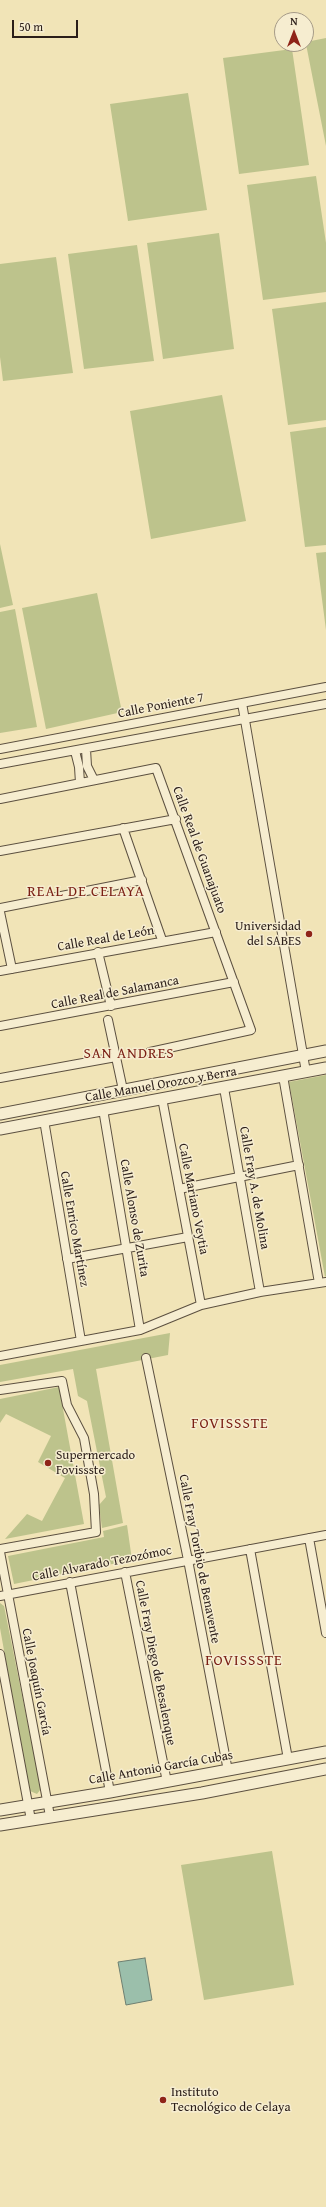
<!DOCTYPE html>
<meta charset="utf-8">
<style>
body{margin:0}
#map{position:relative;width:326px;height:2207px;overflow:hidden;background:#f1e4b7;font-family:"Gentium Book Plus",serif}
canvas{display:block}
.north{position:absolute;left:274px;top:12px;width:40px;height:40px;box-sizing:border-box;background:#f6edd0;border:1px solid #a59a87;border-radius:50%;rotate:0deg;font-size:11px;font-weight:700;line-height:16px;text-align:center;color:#2b1e19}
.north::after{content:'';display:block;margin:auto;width:14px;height:18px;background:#8f2418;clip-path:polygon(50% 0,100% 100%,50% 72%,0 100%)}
.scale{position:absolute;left:12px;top:20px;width:66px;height:18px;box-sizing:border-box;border:2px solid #2b1e19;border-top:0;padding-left:5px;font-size:12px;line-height:14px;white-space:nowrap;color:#2b1e19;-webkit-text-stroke:3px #f6edd0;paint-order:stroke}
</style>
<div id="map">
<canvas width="326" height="2207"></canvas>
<div class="north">N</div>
<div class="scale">50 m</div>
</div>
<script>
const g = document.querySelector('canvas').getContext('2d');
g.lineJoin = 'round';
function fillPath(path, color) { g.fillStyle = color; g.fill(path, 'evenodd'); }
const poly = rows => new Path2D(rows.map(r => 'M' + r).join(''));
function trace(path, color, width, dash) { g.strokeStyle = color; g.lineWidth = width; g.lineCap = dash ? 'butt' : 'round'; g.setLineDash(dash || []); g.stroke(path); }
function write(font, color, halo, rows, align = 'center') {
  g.font = font + ' "Gentium Book Plus",serif'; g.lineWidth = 3; g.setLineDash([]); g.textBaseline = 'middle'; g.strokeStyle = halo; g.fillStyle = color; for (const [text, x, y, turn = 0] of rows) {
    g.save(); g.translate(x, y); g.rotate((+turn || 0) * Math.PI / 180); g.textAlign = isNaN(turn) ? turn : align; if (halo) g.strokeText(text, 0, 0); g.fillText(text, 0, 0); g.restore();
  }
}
fillPath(poly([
 [326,38,326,146,306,44,306,42],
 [292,49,309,165,239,174,223,58],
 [188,93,207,210,128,221,110,104],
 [316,176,326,243,326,292,263,300,247,185],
 [219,233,234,349,163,359,147,243],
 [137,245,154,361,84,369,68,254],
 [56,257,73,373,3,381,0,357,0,264],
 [326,302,326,420,288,425,272,309],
 [222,395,246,521,151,539,130,411],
 [326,427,326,545,305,547,290,432],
 [0,544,13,605,0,608],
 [326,552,326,630,316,553],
 [97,593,122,712,46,729,22,608],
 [15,609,37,727,0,733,0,612],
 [326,1075,326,1276,325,1277,289,1082],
 [170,1333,168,1355,96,1369,123,1523,102,1528,99,1505,106,1497,87,1401,78,1396,73,1369,0,1382,0,1365],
 [59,1387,84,1524,5,1539,27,1514,42,1521,65,1478,38,1462,51,1436,6,1414,0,1423,0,1399],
 [127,1525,132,1560,14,1584,8,1556,104,1537,103,1531],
 [0,1603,4,1606,41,1789,37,1794,30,1791,28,1785,0,1628],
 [272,1851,294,1985,204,2000,181,1865]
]), '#bdc38c');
const water = poly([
 [145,1958,152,2000,126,2005,118,1962,145,1958]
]);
fillPath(water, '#9bbfab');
trace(water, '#6e7f71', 1);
const minor = poly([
 [242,703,306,1072],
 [0,749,326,687],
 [86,749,87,766,94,780],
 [75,751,79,767,80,783],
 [0,764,326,704],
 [0,799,156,768,251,1030,150,1052],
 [123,828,162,940],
 [0,851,176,819],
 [0,908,142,880],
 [0,912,12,969],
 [98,952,111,1006],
 [0,971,216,932],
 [108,1020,123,1090],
 [0,1026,234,982],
 [283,1076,319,1283],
 [0,1078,116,1057],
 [224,1088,260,1292],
 [162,1098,201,1305],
 [103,1109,140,1330],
 [44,1120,81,1341],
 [179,1189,299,1165],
 [67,1259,188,1237],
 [0,1356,140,1330,201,1305,260,1292,326,1282],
 [146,1358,188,1560,228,1771],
 [0,1390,62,1381,67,1405,84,1438,94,1494,96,1532,0,1549],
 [309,1538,326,1633],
 [250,1549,288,1759],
 [0,1552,50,1816],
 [125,1572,167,1782],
 [70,1582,110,1792],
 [0,1596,326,1535],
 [0,1654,31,1820]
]);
const tertiary = poly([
 [0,1114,326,1051],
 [0,1129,326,1068],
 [0,1810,110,1792,326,1752],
 [0,1825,202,1793,326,1769]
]);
trace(minor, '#5c5040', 10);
trace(tertiary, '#5c5040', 13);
trace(minor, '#f6edd0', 8);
trace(tertiary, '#f6edd0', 11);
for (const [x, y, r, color] of [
 [309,934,4,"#8f2418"],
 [48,1463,4,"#8f2418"],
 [163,2100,4,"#8f2418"]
]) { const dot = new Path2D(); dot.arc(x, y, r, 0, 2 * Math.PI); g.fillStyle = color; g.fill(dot); trace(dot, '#f6edd0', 1.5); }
write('13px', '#2b1e19', '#f6edd0', [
 ["Calle Poniente 7",161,706,-11],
 ["Calle Real de Guanajuato",199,850,70],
 ["Calle Real de León",106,939,-10],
 ["Calle Real de Salamanca",115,993,-11],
 ["Calle Manuel Orozco y Berra",161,1085,-10],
 ["Calle Fray A. de Molina",254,1188,80],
 ["Calle Mariano Veytia",193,1199,79],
 ["Calle Alonso de Zurita",134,1218,80],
 ["Calle Enrico Martínez",74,1229,80],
 ["Calle Fray Toribio de Benavente",199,1559,79],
 ["Calle Alvarado Tezozómoc",102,1564,-11],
 ["Calle Fray Diego de Besalenque",155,1663,79],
 ["Calle Joaquín García",36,1682,79],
 ["Calle Antonio García Cubas",161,1768,-10]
]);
write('13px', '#2b1e19', '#f6edd0', [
 ["Universidad",301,927,"right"],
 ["del SABES",301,942,"right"],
 ["Supermercado",56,1456],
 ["Fovissste",56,1471],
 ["Instituto",171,2093],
 ["Tecnológico de Celaya",171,2108]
], 'left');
g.letterSpacing = '1px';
write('15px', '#7a1f14', '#f6edd0', [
 ["REAL DE CELAYA",86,892],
 ["SAN ANDRES",129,1054],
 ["FOVISSSTE",230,1424],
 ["FOVISSSTE",244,1661]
]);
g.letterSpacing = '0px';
</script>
